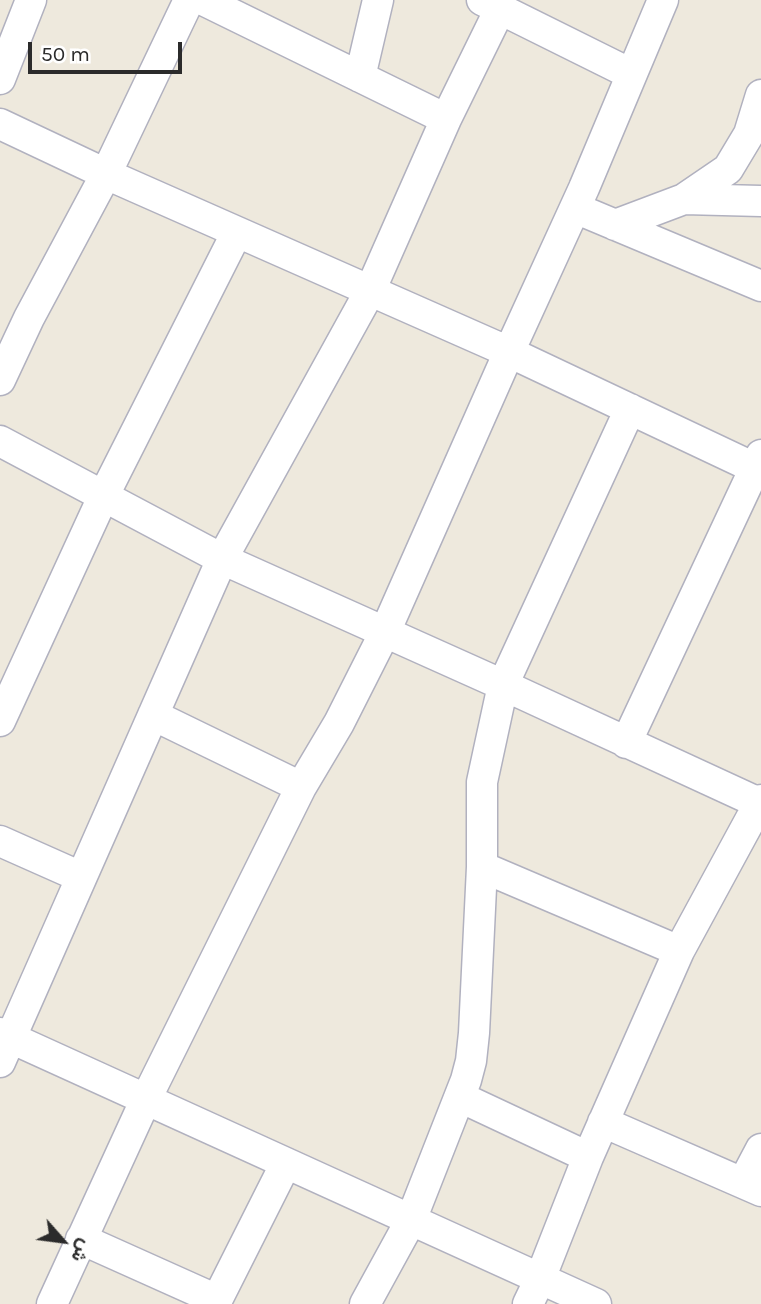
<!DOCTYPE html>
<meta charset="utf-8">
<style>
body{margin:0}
#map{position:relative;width:761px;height:1304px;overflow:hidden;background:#eee9dd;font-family:Karla,Vazirmatn,sans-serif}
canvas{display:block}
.north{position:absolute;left:28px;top:1206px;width:70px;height:70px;-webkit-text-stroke:5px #fff;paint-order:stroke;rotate:118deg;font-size:19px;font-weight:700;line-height:28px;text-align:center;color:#2b2b2b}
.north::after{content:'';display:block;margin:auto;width:24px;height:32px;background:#2b2b2b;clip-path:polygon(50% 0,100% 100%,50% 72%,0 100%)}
.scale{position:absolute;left:28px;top:42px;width:154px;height:32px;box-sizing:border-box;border:4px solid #2b2b2b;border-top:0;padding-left:9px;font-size:21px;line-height:24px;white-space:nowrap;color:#2b2b2b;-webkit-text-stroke:5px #fff;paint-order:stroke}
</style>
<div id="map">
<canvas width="761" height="1304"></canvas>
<div class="north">ش</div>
<div class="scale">50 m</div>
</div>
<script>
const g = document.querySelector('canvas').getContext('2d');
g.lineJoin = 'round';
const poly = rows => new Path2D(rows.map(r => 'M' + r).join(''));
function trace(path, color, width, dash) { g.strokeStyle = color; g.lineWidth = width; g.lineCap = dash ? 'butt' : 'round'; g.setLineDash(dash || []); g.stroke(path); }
const minor = poly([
 [203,0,446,119],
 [482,0,631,74],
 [360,77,378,0],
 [0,79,31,0],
 [0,124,106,174,509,352,761,471],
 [684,199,728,169,749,134,761,95],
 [575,208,761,286],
 [615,225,684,199,761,201],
 [0,380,29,318,106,174,189,0],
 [0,441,222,559,503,685,761,804],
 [153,715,301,787],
 [0,721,103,497,237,232],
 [626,743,761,455],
 [0,841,81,877],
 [482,867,679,951],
 [0,1033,596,1304],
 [0,1062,222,559,370,291,446,119,500,9],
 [460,1097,588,1157],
 [603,1122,761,1191],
 [743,1183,761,1149],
 [81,1239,217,1300],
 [52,1304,146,1099,301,787,339,723,385,632,509,352,584,188,663,0],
 [215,1304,286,1163],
 [365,1304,411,1220,466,1080,471,1061,474,1033,482,867,482,782,503,685,630,409],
 [528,1304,540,1279,588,1157,679,951,761,800]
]);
trace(minor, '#b1b1bf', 33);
trace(minor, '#fff', 30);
</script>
